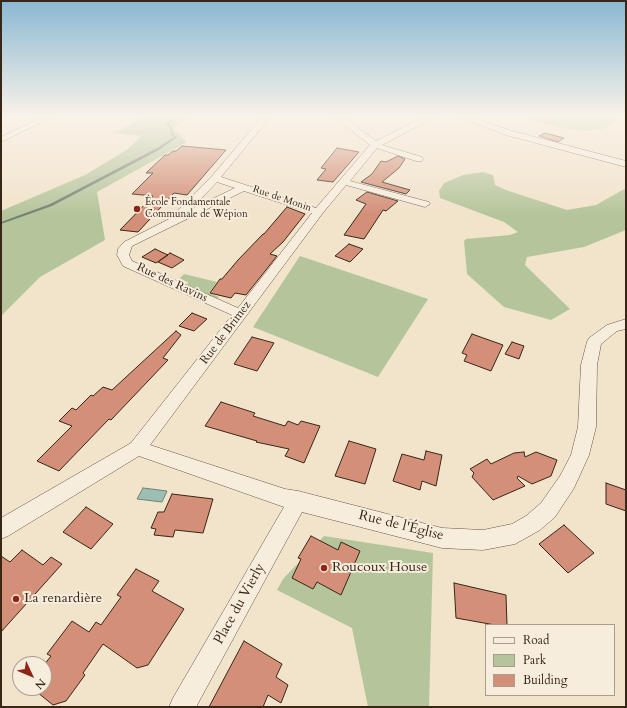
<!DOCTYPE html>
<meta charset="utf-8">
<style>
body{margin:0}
#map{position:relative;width:627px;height:708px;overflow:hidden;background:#f2e3cb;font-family:Cardo,serif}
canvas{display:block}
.frame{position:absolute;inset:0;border:2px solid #382617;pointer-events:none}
.legend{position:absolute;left:485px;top:624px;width:130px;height:72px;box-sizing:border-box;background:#f7eddd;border:1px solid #ab9d8e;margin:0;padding:5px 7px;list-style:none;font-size:12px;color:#382617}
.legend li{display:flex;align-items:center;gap:8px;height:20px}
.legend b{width:20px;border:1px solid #ab9d8e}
.north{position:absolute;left:12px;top:656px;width:40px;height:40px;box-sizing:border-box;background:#f7eddd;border:1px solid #ab9d8e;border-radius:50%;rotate:134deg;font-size:11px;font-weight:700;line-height:16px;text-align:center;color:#382617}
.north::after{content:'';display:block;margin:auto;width:14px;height:18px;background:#8f2418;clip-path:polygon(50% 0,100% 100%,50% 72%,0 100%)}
</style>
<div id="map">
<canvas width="627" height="708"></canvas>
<div class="frame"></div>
<ul class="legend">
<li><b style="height:5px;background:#f7eddd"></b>Road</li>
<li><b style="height:11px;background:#b5c59b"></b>Park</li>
<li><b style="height:11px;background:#d38f78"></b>Building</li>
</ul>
<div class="north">N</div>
</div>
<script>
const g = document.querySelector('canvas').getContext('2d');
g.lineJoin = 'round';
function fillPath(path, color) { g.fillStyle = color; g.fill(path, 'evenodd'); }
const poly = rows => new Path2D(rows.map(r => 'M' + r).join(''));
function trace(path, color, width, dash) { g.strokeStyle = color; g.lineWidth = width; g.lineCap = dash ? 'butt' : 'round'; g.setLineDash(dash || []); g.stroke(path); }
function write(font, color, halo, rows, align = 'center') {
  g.font = font + ' Cardo,serif'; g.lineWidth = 4; g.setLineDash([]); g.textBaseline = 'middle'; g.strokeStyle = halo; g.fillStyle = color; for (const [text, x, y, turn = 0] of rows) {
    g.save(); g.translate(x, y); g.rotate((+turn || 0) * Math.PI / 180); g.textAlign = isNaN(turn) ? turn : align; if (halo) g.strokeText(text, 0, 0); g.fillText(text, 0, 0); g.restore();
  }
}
fillPath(poly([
 [148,116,190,116,174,129,187,142,97,192,105,240,40,277,1,316,1,211,85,175,128,149,141,136,114,133],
 [525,116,603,116,620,120,603,129,585,131,561,128,529,120],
 [483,172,493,175,495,185,506,190,567,210,596,205,626,188,626,230,584,247,527,257,525,265,570,309,551,320,504,307,467,274,464,241,466,239,510,235,518,232,504,222,440,198,439,191,444,183,463,175],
 [300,256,428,299,378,377,253,327],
 [184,274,217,282,209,293,219,297,217,299,187,287,188,282,179,279],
 [324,536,433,553,429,707,368,707,352,628,277,590,283,579]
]), '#b5c59b');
const water = poly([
 [143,488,167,491,162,502,137,499,143,488]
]);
fillPath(water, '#9cbeb3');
trace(water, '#748175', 1);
fillPath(poly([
 [175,116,178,116,169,124,172,128,173,134,177,137,159,150,52,206,1,224,1,222,50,204,157,148,174,137,171,134,170,128,166,124,175,116]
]), '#748175');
const building = poly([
 [545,133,564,138,558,142,539,136,545,133],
 [182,146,226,150,187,195,174,193,138,232,120,230,153,196,132,194,153,173,146,173,165,155,168,155,173,151,176,151,182,146],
 [337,148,359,152,333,182,317,180,326,169,321,168,337,148],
 [398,156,405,159,399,168,382,182,410,190,406,194,361,182,372,174,381,161,386,162,398,156],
 [367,192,398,201,386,211,383,210,364,239,344,235,366,204,356,200,367,192],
 [287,207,305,214,283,242,270,254,277,256,246,295,235,293,231,298,210,293,220,279,222,279,238,260,263,234,264,234,287,207],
 [349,244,363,249,350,262,335,256,349,244],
 [155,249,168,255,156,263,142,257,155,249],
 [170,253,184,260,172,268,158,262,170,253],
 [192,313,207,319,194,331,179,326,192,313],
 [176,331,181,335,163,358,168,360,111,420,109,419,59,471,37,461,72,426,59,421,72,408,76,410,91,395,93,396,103,387,112,390,176,331],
 [472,334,503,345,491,371,464,361,467,355,462,353,472,334],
 [252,337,274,343,257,371,234,364,252,337],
 [512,342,524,346,519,359,505,354,512,342],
 [221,402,255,413,253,416,285,426,288,421,298,425,301,421,320,426,304,463,285,456,289,449,256,442,257,441,205,426,221,402],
 [349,441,376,449,365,484,335,476,349,441],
 [426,451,442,455,436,486,422,481,420,490,393,481,402,454,424,460,426,451],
 [524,452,525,457,536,452,557,460,551,476,532,484,518,476,517,478,525,486,493,500,472,477,474,473,470,469,487,459,491,464,514,453,524,452],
 [606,483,626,490,626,511,606,504,606,483],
 [172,494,213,499,203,533,175,530,173,537,154,535,156,529,151,528,158,512,164,512,172,494],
 [86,507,113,524,91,549,63,532,86,507],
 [564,525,594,553,568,573,539,544,564,525],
 [311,536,338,550,341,542,360,551,341,595,317,582,313,589,292,578,301,559,298,558,311,536],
 [22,550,43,565,51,557,62,564,1,632,1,556,10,562,22,550],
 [136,569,159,581,152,591,184,609,148,665,137,668,103,644,83,673,85,675,66,701,53,705,32,688,44,688,44,665,51,656,47,654,72,621,89,632,96,622,101,625,121,597,117,595,136,569],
 [454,583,506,595,507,625,495,625,456,618,454,583],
 [244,641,282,664,276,677,288,685,281,703,268,695,263,707,209,707,244,641]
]);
fillPath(building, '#d38f78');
trace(building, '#382617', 1);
const minor = poly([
 [44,116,54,116,1,142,1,137,44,116],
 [263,116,271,116,221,177,316,208,370,145,333,116,342,116,376,141,426,116,436,116,382,145,422,157,423,159,422,161,416,161,377,148,350,181,429,202,430,204,425,207,346,185,322,214,150,445,285,489,298,491,442,528,483,530,512,524,526,516,541,503,560,476,571,455,578,427,581,365,587,342,589,338,607,325,626,319,626,329,617,331,601,344,597,365,596,427,589,455,574,488,555,517,540,530,515,544,483,550,442,548,302,512,196,707,169,707,173,698,284,507,139,456,8,536,1,539,1,518,131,443,232,315,123,266,117,255,118,249,124,242,169,219,212,176,263,116],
 [217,182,235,188,191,209,217,182],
 [244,191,312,213,238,308,132,261,129,255,132,246,244,191],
 [455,116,467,116,512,131,626,161,626,167,506,135,455,116]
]);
trace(minor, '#654', 1);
fillPath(minor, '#f7eddd');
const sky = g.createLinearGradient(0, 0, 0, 215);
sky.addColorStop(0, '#89b8d3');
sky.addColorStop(0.54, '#f9f2e8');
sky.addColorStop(1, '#f9f2e800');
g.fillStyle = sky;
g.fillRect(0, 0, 627, 215);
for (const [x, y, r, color] of [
 [137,209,4,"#8f2418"],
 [324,568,4,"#8f2418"],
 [16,599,4,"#8f2418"]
]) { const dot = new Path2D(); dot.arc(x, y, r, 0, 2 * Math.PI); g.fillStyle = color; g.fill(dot); trace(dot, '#f7eddd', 1.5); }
write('10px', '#382617', '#f7eddd', [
 ["Rue de Monin",282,199,19]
]);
write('10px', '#382617', '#f7eddd', [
 ["École Fondamentale",145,203],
 ["Communale de Wépion",145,215]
], 'left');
write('12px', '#382617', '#f7eddd', [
 ["Rue des Ravins",172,283,25],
 ["Rue de Brimez",226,333,-53]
]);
write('14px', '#382617', '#f7eddd', [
 ["Rue de l'Église",401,526,14],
 ["Place du Vierly",240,604,-61]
]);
write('14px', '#382617', '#f7eddd', [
 ["Roucoux House",332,568],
 ["La renardière",24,599]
], 'left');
</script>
